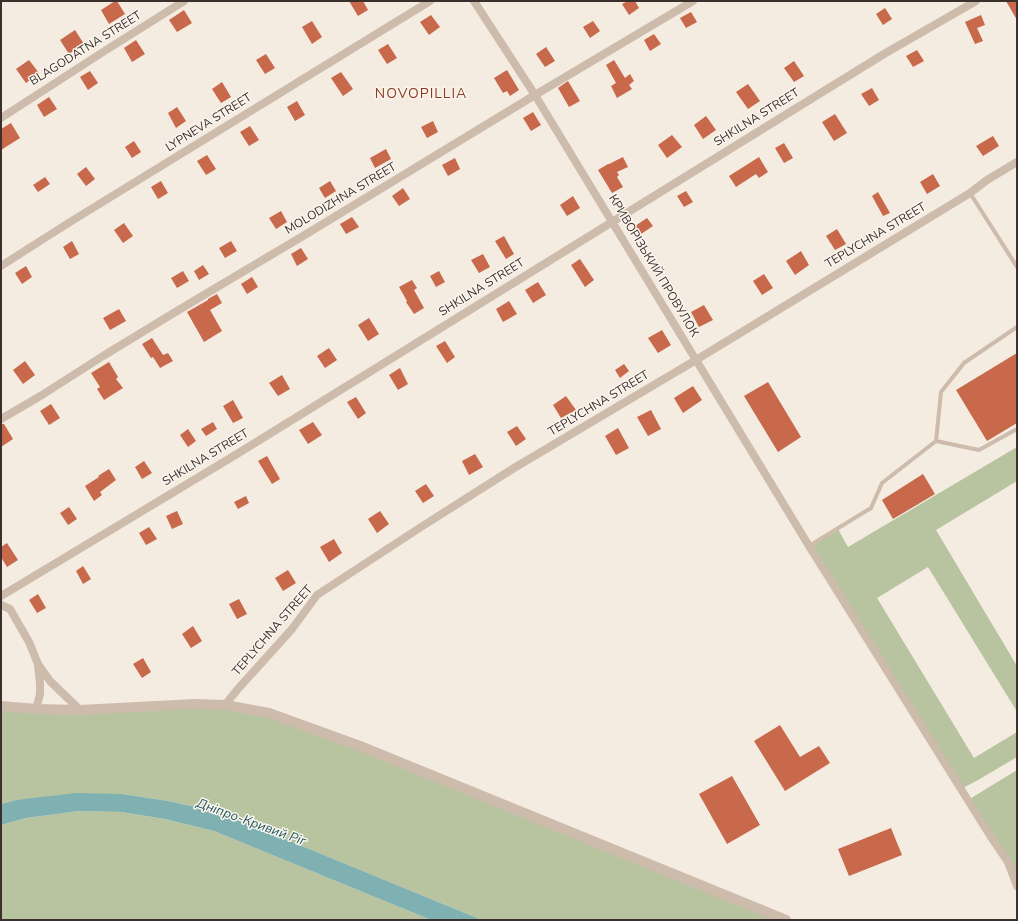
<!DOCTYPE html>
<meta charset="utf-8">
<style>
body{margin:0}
#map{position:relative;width:1018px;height:921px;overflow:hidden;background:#f4ebe1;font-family:"Nunito Sans",sans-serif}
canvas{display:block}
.frame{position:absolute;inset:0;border:2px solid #3b302b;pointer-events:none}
</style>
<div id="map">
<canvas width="1018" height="921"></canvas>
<div class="frame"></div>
</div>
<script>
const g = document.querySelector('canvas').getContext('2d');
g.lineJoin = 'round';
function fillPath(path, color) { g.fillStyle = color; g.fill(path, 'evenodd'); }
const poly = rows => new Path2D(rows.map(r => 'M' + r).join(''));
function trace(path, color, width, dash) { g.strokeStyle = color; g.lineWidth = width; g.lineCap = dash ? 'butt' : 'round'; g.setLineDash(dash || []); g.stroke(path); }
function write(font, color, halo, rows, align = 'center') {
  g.font = font + ' "Nunito Sans",sans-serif'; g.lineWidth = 3; g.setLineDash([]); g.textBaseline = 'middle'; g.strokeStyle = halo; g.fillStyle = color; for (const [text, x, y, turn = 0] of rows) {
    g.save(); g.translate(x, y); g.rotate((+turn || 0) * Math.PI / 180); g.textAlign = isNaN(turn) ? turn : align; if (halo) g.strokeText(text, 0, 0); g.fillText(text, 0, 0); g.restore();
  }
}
fillPath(poly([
 [1017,447,1017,481,936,530,1017,666,1017,710,1016,710,928,567,877,598,974,758,1017,732,1017,757,978,780,961,789,809,546,838,529,848,547],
 [195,704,269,713,786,920,482,920,219,812,168,801,122,794,16,800,1,804,1,706],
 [1017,770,1017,879,968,800],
 [79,811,121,812,165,819,214,831,431,920,1,920,1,825,26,818]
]), '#b8c4a0');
fillPath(poly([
 [76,793,122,794,168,801,219,812,482,920,431,920,214,831,165,819,121,812,79,811,26,818,1,825,1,804,16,800]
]), '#7fb0b2');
fillPath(poly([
 [115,1,117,1,125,14,109,24,101,10],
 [349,1,363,1,368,10,358,16],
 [628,1,635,1,639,8,629,15,622,4],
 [1006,1,1017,1,1017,20],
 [885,8,892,19,883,25,876,14],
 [184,10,192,23,177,32,169,20],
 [691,12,697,22,686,28,680,18],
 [431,15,440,27,429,35,420,22],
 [981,15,985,25,977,28,983,41,975,44,965,22],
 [312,21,322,37,312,44,302,27],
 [593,21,600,31,590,38,583,27],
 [75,30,84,44,69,54,60,40],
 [654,34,661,44,650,51,644,40],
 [136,40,145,54,132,62,124,48],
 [388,44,397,58,387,64,378,50],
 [546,47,555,61,545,67,536,54],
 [917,50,924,61,913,67,906,56],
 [266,54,275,68,265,74,256,60],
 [29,60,39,73,26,83,16,69],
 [614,60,625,78,630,74,634,81,629,85,632,89,617,98,611,86,616,83,606,65],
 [794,61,804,76,794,82,784,68],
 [507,70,519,90,510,96,507,91,503,93,494,78],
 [90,71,98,83,88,90,80,77],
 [341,72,353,89,343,96,331,78],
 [568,81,580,101,569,107,558,88],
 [222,82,231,97,221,103,212,89],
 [748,84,760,101,748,109,736,92],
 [872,88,879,100,869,106,861,94],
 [49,97,57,109,44,117,37,105],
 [297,101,305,115,295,121,287,107],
 [177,107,186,121,176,128,168,113],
 [533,112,541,125,531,131,523,118],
 [835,114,847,133,834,141,822,122],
 [706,116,716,130,703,139,694,125],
 [433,121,438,132,427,138,421,127],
 [11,123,20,138,1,150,1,129],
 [250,126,259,140,249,146,240,132],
 [672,135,682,147,667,158,658,145],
 [993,136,999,146,983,156,976,146],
 [134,141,141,152,132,158,125,147],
 [784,143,793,158,784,163,775,148],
 [386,149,391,159,375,168,370,158],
 [207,155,216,169,206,175,197,161],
 [623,157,628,167,617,172,619,175,617,177,623,187,612,193,598,170,608,164,609,164],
 [759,157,768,172,759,178,756,174,736,187,729,176],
 [455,158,460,169,448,176,442,165],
 [86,167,95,179,86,186,77,174],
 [933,174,940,186,927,194,920,182],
 [45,177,50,184,38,192,33,185],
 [161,181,168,193,158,199,151,187],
 [330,181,336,191,325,198,319,188],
 [403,188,410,199,399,206,392,196],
 [686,191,693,202,684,207,677,196],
 [878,192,890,213,883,216,872,196],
 [573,196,580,208,567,216,560,205],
 [281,211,287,222,276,229,269,218],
 [352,217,359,227,346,234,340,224],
 [647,218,653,226,641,234,635,226],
 [124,223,133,236,123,243,114,230],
 [837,229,846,244,835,250,826,236],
 [504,236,514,254,506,259,495,241],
 [72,241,79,254,70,259,63,247],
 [231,241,237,251,225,258,219,248],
 [301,248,308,259,297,266,291,254],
 [801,251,809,265,795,275,786,261],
 [483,254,490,267,479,273,471,260],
 [580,259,594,280,585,287,571,265],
 [203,265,209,274,199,280,194,271],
 [26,266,32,277,22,284,15,273],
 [183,271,189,281,177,288,171,278],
 [439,271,445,282,436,287,430,276],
 [764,274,773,288,762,295,753,281],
 [252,277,258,287,247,294,241,284],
 [412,280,417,288,414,290,424,308,414,314,406,302,407,301,399,287],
 [538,282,546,295,533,303,525,290],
 [217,294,222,303,210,310,222,331,204,342,187,312,208,300,208,299],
 [509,301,517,314,503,322,496,309],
 [704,305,713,320,699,327,691,312],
 [119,309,126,321,110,330,103,318],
 [369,318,379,334,368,341,358,325],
 [662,330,671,345,658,353,648,338],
 [152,338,163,355,168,353,173,361,160,368,153,357,151,358,142,344],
 [445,341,455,357,447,363,436,346],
 [329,348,337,360,325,368,317,356],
 [1017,353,1017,423,987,441,956,390],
 [25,361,35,375,23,384,13,370],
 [109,362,118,377,116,379,123,388,104,400,97,389,100,387,91,373],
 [624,364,629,371,620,378,615,370],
 [400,368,408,384,398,390,389,375],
 [282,375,290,389,278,396,269,383],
 [768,382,801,437,778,452,744,396],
 [693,386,702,400,683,413,674,398],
 [566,396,576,410,561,418,553,405],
 [356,397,366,413,358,419,347,402],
 [233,400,243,418,233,423,223,406],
 [51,404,60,418,49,425,40,411],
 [651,410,661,429,648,436,637,417],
 [213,422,217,429,206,436,201,429],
 [313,422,322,435,308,444,299,430],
 [1,424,4,424,13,439,1,447],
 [517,426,526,439,516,446,507,432],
 [618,428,629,448,616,455,605,436],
 [188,429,196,441,188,447,180,435],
 [475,454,483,467,469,475,462,461],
 [267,456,280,479,272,484,258,461],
 [144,461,152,473,142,479,135,467],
 [109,469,116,480,100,492,102,495,94,501,85,486,99,477,98,476],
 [923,474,935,494,893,519,882,500],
 [426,484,434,496,423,503,415,491],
 [246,496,249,503,238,509,234,502],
 [69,507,77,519,68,525,60,513],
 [177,511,183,524,172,529,166,516],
 [380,511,389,524,377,533,368,519],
 [149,527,157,539,146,545,139,533],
 [334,539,342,553,329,562,320,547],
 [7,543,18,560,7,567,1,557,1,547],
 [83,566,91,579,83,584,76,571],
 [288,570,296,583,283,591,275,578],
 [38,594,46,608,37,613,29,600],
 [239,599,247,614,237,619,229,604],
 [193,626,202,641,191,648,182,634],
 [143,658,151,672,142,678,133,664],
 [780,725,800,757,819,746,830,763,785,791,754,741],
 [732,776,760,825,727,844,699,794],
 [891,828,902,855,849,876,838,849]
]), '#c8694b');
trace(poly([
 [970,193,1017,267],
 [936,441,941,392,964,363,1017,327],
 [809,546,871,508,882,483,936,441,979,450,1017,429]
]), '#cdbbac', 4);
trace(poly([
 [474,1,535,95,809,546,991,837,1008,862,1017,886],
 [1,118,103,52,184,1],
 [1,266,70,222,430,1],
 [1,419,42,395,103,356,177,311,308,233,535,95,693,1],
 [1,596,237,454,790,112,884,54,976,1],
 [1,605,10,609,29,642,38,664,50,681,80,710],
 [225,705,237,690,292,629,317,595,421,527,514,468,696,360,970,193,987,180,1017,162],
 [36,709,40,694,40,683,38,665]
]), '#cdbbac', 8);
trace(poly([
 [1,706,36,709,80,710,195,704,225,705,269,713,360,746,786,920]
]), '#cdbbac', 10);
write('12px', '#3b302b', '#fbf5ee', [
 ["BLAGODATNA STREET",86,49,-32],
 ["SHKILNA STREET",757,118,-32],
 ["LYPNEVA STREET",209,123,-32],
 ["MOLODIZHNA STREET",341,199,-31],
 ["TEPLYCHNA STREET",876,236,-31],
 ["КРИВОРІЗЬКИЙ ПРОВУЛОК",653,266,59],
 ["SHKILNA STREET",482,288,-32],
 ["TEPLYCHNA STREET",599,404,-31],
 ["SHKILNA STREET",206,458,-31],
 ["TEPLYCHNA STREET",273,631,-49]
]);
write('italic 13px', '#1f5a5e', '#fbf5ee', [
 ["Дніпро-Кривий Ріг",251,823,20]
]);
g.letterSpacing = '1px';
write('14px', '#8c3b22', '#fbf5ee', [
 ["NOVOPILLIA",421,95]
]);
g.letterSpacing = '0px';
</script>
